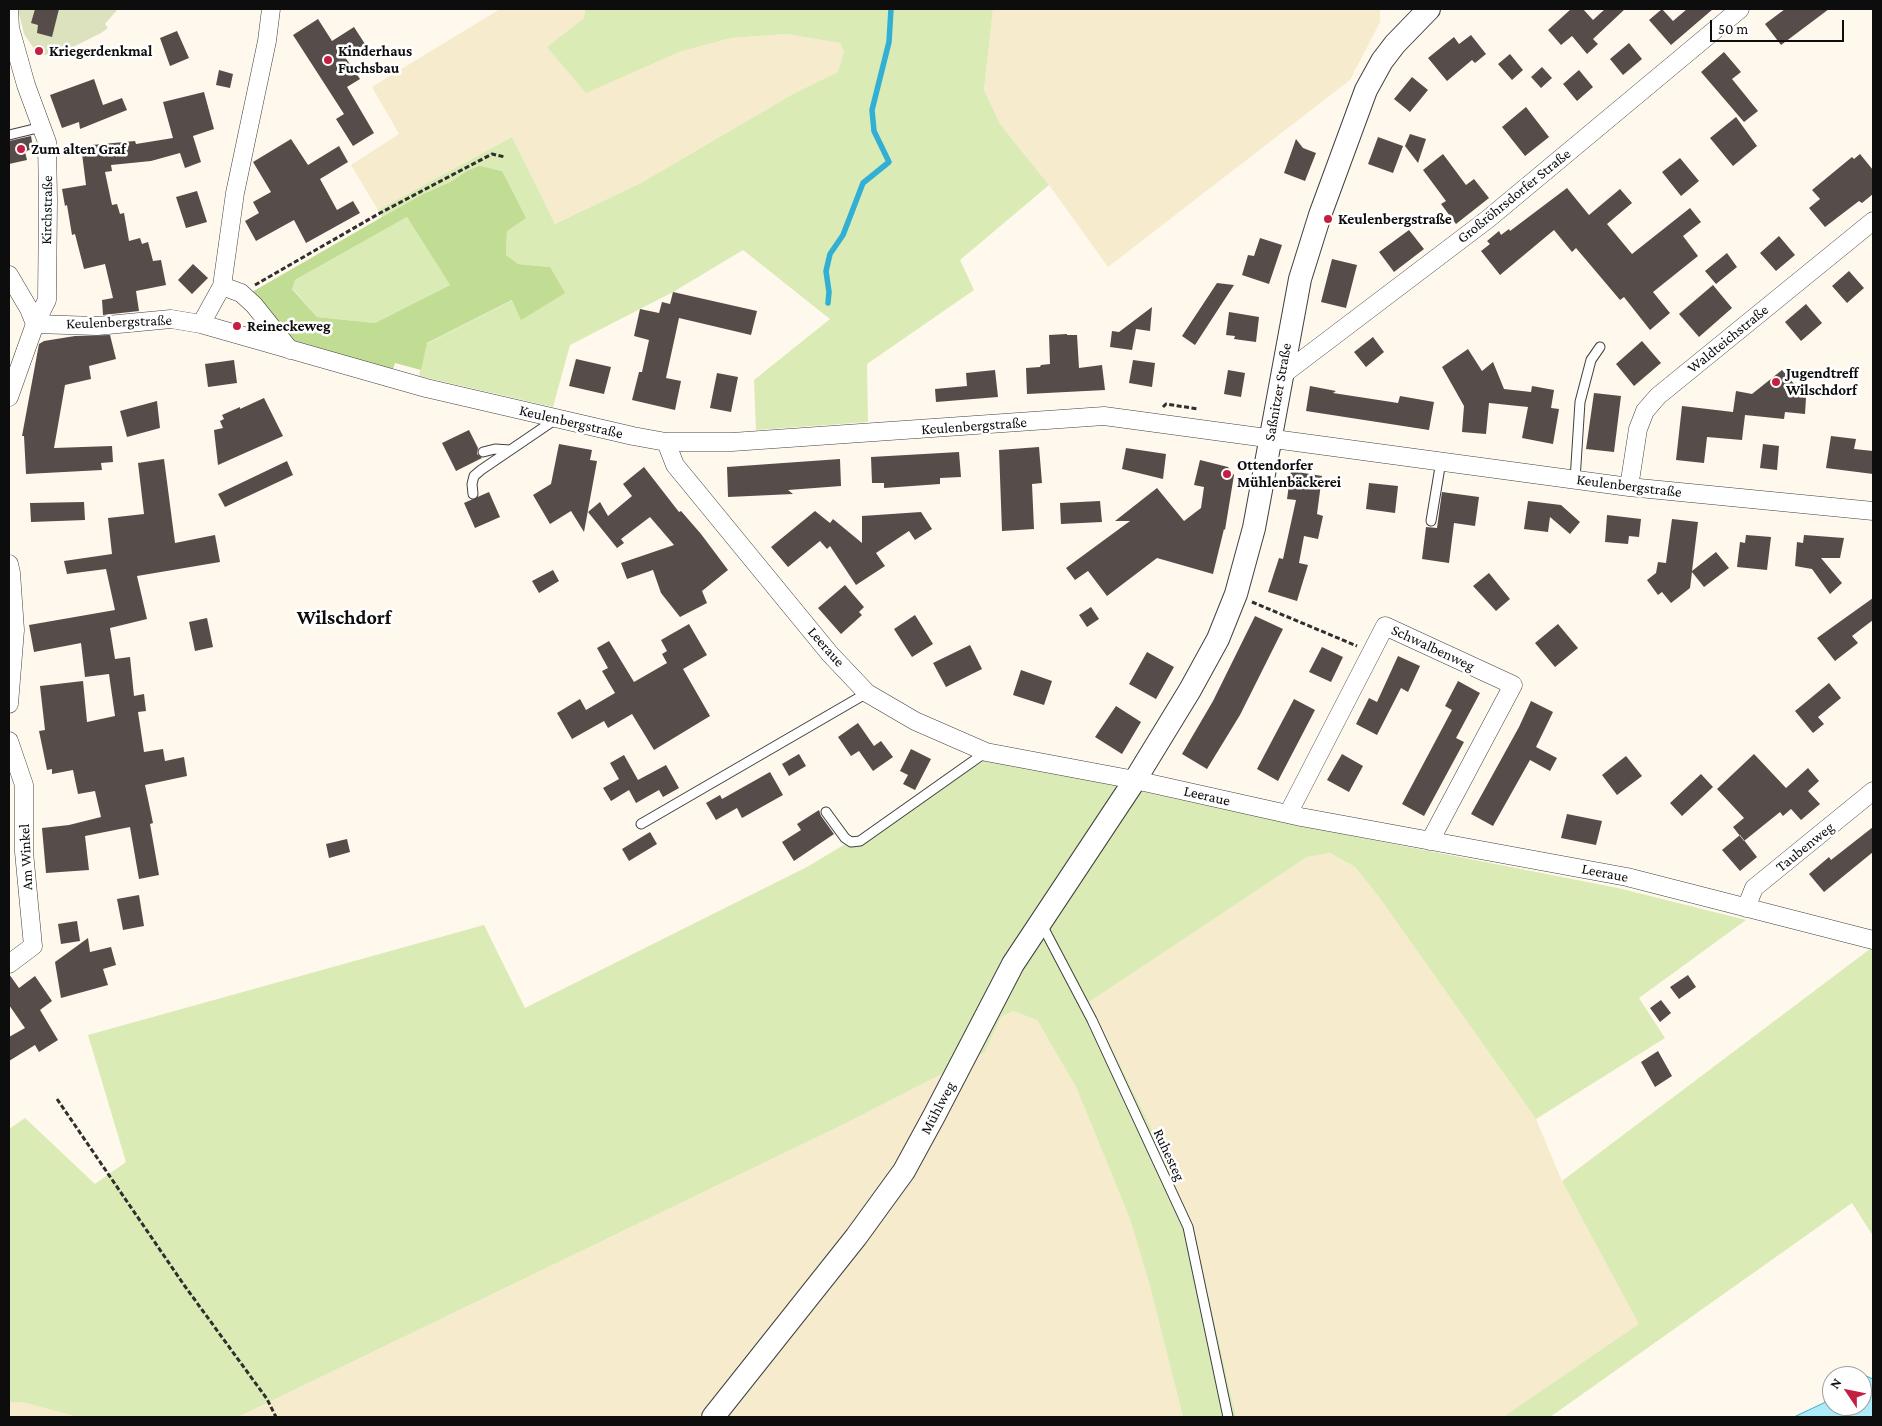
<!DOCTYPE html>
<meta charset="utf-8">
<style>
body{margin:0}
#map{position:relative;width:1882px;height:1426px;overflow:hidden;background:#fff8ed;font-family:"Crimson Pro",serif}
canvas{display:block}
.frame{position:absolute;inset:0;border:10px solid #0d0d0d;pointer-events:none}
.north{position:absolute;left:1822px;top:1366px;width:50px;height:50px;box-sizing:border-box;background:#fff;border:1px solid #9e9e9e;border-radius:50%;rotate:304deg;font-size:14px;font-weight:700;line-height:20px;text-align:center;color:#0d0d0d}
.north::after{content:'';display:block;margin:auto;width:18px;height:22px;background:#c41e42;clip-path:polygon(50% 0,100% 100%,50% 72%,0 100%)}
.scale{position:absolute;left:1710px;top:20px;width:134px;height:22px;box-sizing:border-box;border:2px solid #0d0d0d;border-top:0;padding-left:6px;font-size:15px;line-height:18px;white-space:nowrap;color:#0d0d0d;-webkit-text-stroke:4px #fff;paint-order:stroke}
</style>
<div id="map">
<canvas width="1882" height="1426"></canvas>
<div class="frame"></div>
<div class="north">N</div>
<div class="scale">50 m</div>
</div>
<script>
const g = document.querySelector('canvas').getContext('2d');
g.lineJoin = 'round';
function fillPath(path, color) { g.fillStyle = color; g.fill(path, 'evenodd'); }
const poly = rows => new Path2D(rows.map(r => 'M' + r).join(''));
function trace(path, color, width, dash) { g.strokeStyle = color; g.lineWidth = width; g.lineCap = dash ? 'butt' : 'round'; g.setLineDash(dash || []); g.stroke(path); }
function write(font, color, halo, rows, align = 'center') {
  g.font = font + ' "Crimson Pro",serif'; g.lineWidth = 5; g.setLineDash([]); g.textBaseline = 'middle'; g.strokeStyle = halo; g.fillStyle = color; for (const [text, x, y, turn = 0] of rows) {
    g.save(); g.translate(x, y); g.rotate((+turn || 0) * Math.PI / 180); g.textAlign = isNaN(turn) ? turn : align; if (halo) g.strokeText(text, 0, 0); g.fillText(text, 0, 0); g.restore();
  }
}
fillPath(poly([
 [500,9,585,9,584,18,547,47,679,52,731,38,786,34,840,43,844,52,839,72,793,94,641,183,555,224,512,137,378,210,351,165,399,134,372,87],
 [993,9,1380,9,1380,22,1350,80,1108,267,1049,185,1000,124,984,88],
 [1330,853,1355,867,1379,897,1536,1119,1562,1181,1640,1324,1503,1417,1236,1417,1202,1268,1164,1154,1089,1002,1307,857],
 [1013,1011,1037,1020,1076,1087,1130,1219,1150,1286,1183,1417,238,1417,842,1125,985,1052,1001,1017],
 [9,1402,22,1402,78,1417,9,1417]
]), '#f6ebcc');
fillPath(poly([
 [585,9,993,9,984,89,1000,124,1049,185,960,260,974,290,867,364,868,422,756,430,754,380,830,319,743,250,673,292,570,345,553,407,419,376,426,344,513,300,521,319,550,267,518,264,506,255,507,231,502,171,479,167,467,171,450,182,423,194,382,217,378,210,512,137,555,224,641,183,793,94,838,72,844,52,840,43,786,34,731,38,679,52,586,93,547,47,584,18],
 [407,217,450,285,375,323,317,317,292,288,295,280],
 [989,758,1296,825,1618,888,1746,920,1639,998,1665,1038,1536,1119,1379,897,1355,867,1330,853,1307,857,1089,1002,1164,1154,1202,1268,1236,1417,1183,1417,1150,1286,1130,1219,1076,1087,1037,1020,1013,1011,1001,1017,985,1052,842,1125,238,1417,78,1417,22,1402,9,1402,9,1129,25,1118,95,1184,126,1162,88,1035,484,925,525,1008,807,867],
 [1870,949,1873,950,1873,1236,1852,1203,1550,1417,1503,1417,1639,1324,1562,1181]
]), '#daebb5');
fillPath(poly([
 [479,166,502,171,526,218,507,231,506,255,518,264,550,267,565,293,521,320,512,300,427,343,421,370,395,363,393,369,295,346,252,292,382,217,423,194,450,182,467,171],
 [407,217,450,285,375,323,317,317,292,289,295,280]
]), '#c1dd93');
fillPath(poly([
 [18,9,118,9,105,24,108,28,101,33,65,51,39,56,24,34]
]), '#dce2bd');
const water = poly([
 [1862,1374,1873,1379,1873,1417,1794,1417,1832,1399,1832,1406,1862,1406,1862,1376,1861,1376,1862,1374]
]);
fillPath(water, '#afeaf9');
trace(water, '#32afd4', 1);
trace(poly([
 [828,303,829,292,826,271,830,254,843,235,863,183,889,162,874,131,872,110,889,42,891,9]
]), '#32afd4', 5.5);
fillPath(poly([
 [35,9,59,9,52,37,37,33,38,25,31,23],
 [1571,9,1583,9,1593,20,1605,9,1625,9,1593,39,1598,44,1587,54,1572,36,1561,45,1548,30],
 [1662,9,1673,21,1687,9,1713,9,1671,45,1649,20],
 [1785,9,1829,9,1781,45,1765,24],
 [318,19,332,41,354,27,365,44,345,57,360,79,347,87,374,133,353,146,336,119,344,114,293,35],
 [177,31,189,58,170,66,160,38],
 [1471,35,1486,54,1475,63,1472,60,1447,81,1428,58,1454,37,1459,44],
 [1629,43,1642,59,1623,75,1610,59],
 [1724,52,1741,72,1732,79,1758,111,1744,122,1701,72],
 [1510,54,1523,70,1512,80,1498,64],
 [1542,67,1552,78,1541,88,1531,77],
 [219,70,233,74,230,88,216,85],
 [1579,70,1593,87,1577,101,1563,84],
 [1412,77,1428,90,1410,112,1394,99],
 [94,79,103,105,122,98,127,110,80,129,79,122,62,128,50,95],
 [204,92,214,129,193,136,201,162,185,168,180,153,151,161,111,165,112,171,105,172,112,205,117,204,120,214,124,213,129,241,140,238,142,244,148,242,153,261,161,260,166,285,136,291,139,311,103,315,102,300,113,298,105,264,84,269,75,234,72,235,67,205,65,206,62,189,86,185,81,146,135,141,136,144,173,138,163,102],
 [1526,107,1549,137,1525,156,1502,127],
 [1736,117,1757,146,1733,166,1710,138],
 [1410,134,1426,139,1418,163,1405,146],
 [31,136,33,148,25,152,27,160,9,164,9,141],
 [1378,137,1403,146,1393,173,1368,164],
 [291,139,308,165,339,146,348,162,320,179,337,210,353,201,360,213,306,243,294,220,256,241,245,221,259,213,253,202,271,192,253,162],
 [1296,139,1303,148,1316,153,1305,181,1284,173],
 [1443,154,1466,185,1474,179,1489,198,1456,224,1441,204,1446,201,1423,170],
 [1860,154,1873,170,1873,194,1862,203,1859,201,1825,227,1809,208,1820,199,1812,190,1852,157,1854,159],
 [1680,158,1699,181,1681,196,1662,172],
 [1567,188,1589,215,1620,189,1632,203,1607,224,1632,254,1690,208,1701,222,1683,236,1698,256,1653,292,1670,313,1650,330,1624,297,1620,300,1576,248,1572,252,1554,230,1500,275,1481,251,1490,244,1487,241,1499,231,1501,235,1509,229,1510,231],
 [197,191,207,222,186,228,176,197],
 [1409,230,1424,249,1394,272,1379,252],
 [1779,236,1795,255,1776,271,1760,253],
 [1260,238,1282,245,1269,284,1242,275,1248,255,1254,256],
 [1727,253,1737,267,1716,284,1705,271],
 [1332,259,1357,265,1346,308,1321,302],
 [193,264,208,278,192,294,178,280],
 [1849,271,1864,288,1847,303,1832,286],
 [1217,283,1234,285,1195,345,1182,336],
 [1713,285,1732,308,1699,337,1679,314],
 [673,292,757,311,751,335,679,318,666,378,681,381,675,410,632,400,639,372,642,372,649,340,634,336,640,309,659,313,662,302,670,304],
 [1806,304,1822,323,1801,341,1785,322],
 [1152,307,1150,331,1136,329,1132,350,1110,347,1112,331,1119,332],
 [1229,312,1259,317,1256,342,1234,339,1235,336,1226,335],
 [1067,334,1067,335,1077,335,1079,368,1102,365,1105,390,1027,394,1026,368,1040,367,1041,365,1050,364,1049,335],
 [110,335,116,359,89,366,91,379,65,385,54,448,112,446,113,462,101,463,102,470,26,474,24,436,22,436,39,344,44,341,75,336],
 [1373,337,1384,352,1366,367,1354,352],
 [1642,341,1661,363,1634,386,1616,364],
 [1468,349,1482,371,1493,362,1504,389,1531,392,1532,386,1554,390,1551,408,1559,409,1553,444,1522,438,1528,407,1489,403,1486,434,1462,432,1464,406,1442,367],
 [576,359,611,367,604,394,569,386],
 [234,360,237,383,208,387,205,364],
 [1133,360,1155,363,1152,387,1129,383],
 [995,370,998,397,936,402,935,389,967,386,966,373],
 [1228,370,1245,373,1241,397,1224,394],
 [1782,370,1806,398,1805,414,1785,412,1784,419,1745,415,1742,440,1707,437,1704,463,1676,460,1682,406,1733,412,1736,391,1752,394],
 [717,373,738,377,731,412,710,408],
 [1310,386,1336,391,1333,393,1398,403,1400,396,1434,402,1429,430,1306,411],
 [1594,393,1621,396,1614,452,1586,449],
 [264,398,283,436,218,465,214,430,223,428,220,421,224,419,222,415,240,407,240,409],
 [157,401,160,428,127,437,120,411],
 [469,430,478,448,477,454,482,458,456,471,442,443],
 [1831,436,1856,439,1854,449,1873,451,1873,474,1826,468],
 [559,444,592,450,590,460,597,461,584,532,571,511,550,524,533,495,551,484],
 [1763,444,1779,446,1777,470,1760,468],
 [1039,447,1042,483,1032,484,1034,529,1002,531,999,450],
 [1126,448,1166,454,1163,479,1122,469],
 [959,452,961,477,940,478,940,484,884,488,884,483,872,483,871,457],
 [164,459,175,543,215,535,220,562,137,576,147,619,110,628,115,659,130,657,134,696,144,694,146,711,138,712,144,752,163,749,165,761,184,757,187,776,145,785,153,823,150,824,159,875,139,879,130,827,85,836,89,870,46,873,42,828,69,825,101,817,95,791,78,794,73,770,52,774,52,769,47,770,39,731,45,730,40,686,83,681,87,722,115,716,109,674,85,677,81,643,34,652,29,625,115,610,106,569,67,574,64,561,112,554,108,518,144,514,138,463],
 [840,459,841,486,788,490,793,494,728,497,727,467],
 [1200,460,1228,467,1234,475,1225,530,1224,529,1213,574,1157,558,1107,596,1088,571,1075,580,1066,568,1130,521,1115,521,1157,488,1184,521,1201,508,1204,487,1194,485],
 [287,461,293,475,225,507,218,494],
 [644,467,679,512,681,511,701,534,728,570,702,591,707,603,680,617,661,593,653,570,627,579,621,563,674,545,650,517,621,539,624,543,617,548,588,512,600,502,608,516,632,496,623,484],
 [1291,471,1322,476,1317,514,1323,516,1318,539,1304,536,1299,563,1308,565,1297,601,1268,592,1279,558,1283,559,1296,500,1287,499],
 [1369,483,1398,486,1395,513,1366,509],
 [489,492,500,517,475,528,464,503],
 [1442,492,1479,497,1475,526,1454,523,1449,563,1422,559,1426,527,1437,528],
 [1100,501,1102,522,1061,524,1060,503],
 [1528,501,1561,505,1580,522,1570,534,1550,517,1548,532,1524,529],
 [84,502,85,520,31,522,30,503],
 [815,511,830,523,833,519,862,543,862,516,921,512,932,529,915,540,909,531,876,553,885,566,856,585,830,546,827,549,820,541,788,567,771,547],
 [1607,515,1641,519,1639,537,1629,536,1628,544,1605,542],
 [1672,519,1698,522,1692,571,1716,552,1729,568,1704,587,1692,572,1690,588,1671,603,1662,592,1658,595,1647,580,1656,573,1658,562,1666,563],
 [1746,535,1771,537,1767,570,1737,567,1740,542,1745,543],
 [1804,535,1844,538,1840,558,1821,558,1842,583,1830,594,1812,569,1795,566,1797,542,1803,543],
 [553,570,559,581,539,593,532,581],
 [1489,573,1510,599,1496,611,1473,586],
 [845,585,864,607,859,612,862,615,841,634,818,608],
 [1873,598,1873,620,1852,636,1858,643,1835,661,1817,638],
 [1091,607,1099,619,1087,627,1079,615],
 [915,615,933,644,912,657,894,629],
 [1255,616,1283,629,1240,715,1207,769,1182,754,1213,701],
 [207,618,213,647,195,651,189,622],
 [689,624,707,655,683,669,710,716,654,750,632,714,608,728,604,721,572,739,557,713,580,699,586,710,615,693,602,671,608,668,597,648,609,641,634,682,667,663,662,654,667,651,661,640],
 [1558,624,1578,648,1555,667,1535,643],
 [970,645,982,669,946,687,933,663],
 [1322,647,1343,657,1331,682,1309,672],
 [1147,652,1174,667,1156,699,1129,684],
 [1398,656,1420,666,1408,692,1401,688,1377,735,1356,724,1369,698,1377,702],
 [1021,670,1052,681,1044,705,1013,695],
 [1458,681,1480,693,1456,738,1464,742,1424,816,1402,804,1452,710,1445,706],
 [1829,683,1841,698,1818,717,1824,724,1813,733,1795,711],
 [1294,699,1315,710,1278,781,1257,769],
 [1531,701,1553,712,1536,747,1557,758,1550,771,1530,760,1493,826,1471,814,1519,727],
 [1116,706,1141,722,1122,754,1095,737],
 [858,723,874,746,881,741,893,757,873,771,859,751,851,756,838,737],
 [911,749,931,759,915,790,903,784,908,775,900,771],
 [799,754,806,766,789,776,782,764],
 [1342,754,1363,766,1349,792,1327,780],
 [1754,754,1786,788,1808,768,1819,781,1808,791,1820,804,1801,820,1791,809,1783,816,1780,812,1744,841,1733,827,1744,818,1717,789],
 [624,755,638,780,666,765,679,788,663,797,659,790,636,803,629,790,611,801,603,788,619,779,610,763],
 [1626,756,1642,776,1617,795,1602,775],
 [770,772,783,795,742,818,737,808,716,820,706,803,720,795,722,799],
 [1701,774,1713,787,1682,816,1670,803],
 [819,810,821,816,834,834,794,861,782,842,801,830,797,824],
 [1567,814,1602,821,1596,845,1561,838],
 [1873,827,1873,852,1824,892,1809,874,1829,857,1831,860],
 [650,832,657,844,629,861,622,849],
 [1740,835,1757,857,1740,871,1722,850],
 [347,839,350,852,329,858,326,844],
 [139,895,144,926,123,930,117,899],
 [77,921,80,941,61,944,58,924],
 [88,938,90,952,111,947,116,965,103,969,108,985,61,998,55,962],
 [9,974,19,988,35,976,52,1001,40,1010,58,1040,39,1052,35,1045,9,1061,9,1037,25,1028,9,1005],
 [1688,975,1696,987,1679,999,1670,987],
 [1661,1000,1671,1013,1660,1022,1650,1008],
 [1658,1051,1672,1076,1655,1087,1641,1062]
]), '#564c49');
const service = poly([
 [9,135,42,127],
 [483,452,495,449,510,450],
 [1575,480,1580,402,1591,360,1600,347],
 [473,494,472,484,474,476,481,470,556,419],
 [1431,521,1441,461],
 [826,812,845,838,851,842,860,841,986,752],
 [641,824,867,693],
 [1041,923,1092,1020,1188,1227,1228,1417]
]);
const minor = poly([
 [9,275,29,309,35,324],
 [222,286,241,293,254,305,290,350],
 [35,324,97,326,171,319,201,324,426,388,633,436,666,442,732,442,1104,416,1629,487,1873,511],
 [201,324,222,286,235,193,267,41,271,9],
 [1281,376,1488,219,1740,9],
 [9,397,35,324,47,300,48,201,47,142,26,85,10,28,9,9],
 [666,442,675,465,830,654,867,693,915,721,986,752,1135,780,1301,817,1627,877,1873,940],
 [1629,487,1638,429,1645,411,1658,396,1873,221],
 [9,564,11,573,15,630,9,704],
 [9,741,24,785,24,852,33,946,9,964],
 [1288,814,1385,626,1513,685,1430,841],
 [1746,908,1754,888,1873,791]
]);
const tertiary = poly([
 [713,1417,856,1237,904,1171,934,1116,1013,964,1135,780,1190,690,1218,639,1236,594,1254,528,1300,279,1320,215,1366,90,1382,61,1395,44,1429,9]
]);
trace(service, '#404040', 11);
trace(minor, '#404040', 19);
trace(tertiary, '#404040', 24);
trace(poly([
 [255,285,380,213,492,154,505,157],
 [1163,407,1166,404,1198,409],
 [1252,602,1357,646],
 [57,1099,184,1285,267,1399,276,1417]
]), '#2f2f2f', 3, [5, 2.5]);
trace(service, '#fff', 9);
trace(minor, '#fff', 18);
trace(tertiary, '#fff', 22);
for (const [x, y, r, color] of [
 [39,51,5,"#c41e42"],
 [328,60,5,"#c41e42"],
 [21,149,5,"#c41e42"],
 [1328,219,5,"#c41e42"],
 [237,326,5,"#c41e42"],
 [1776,382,5,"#c41e42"],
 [1227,474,5,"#c41e42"]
]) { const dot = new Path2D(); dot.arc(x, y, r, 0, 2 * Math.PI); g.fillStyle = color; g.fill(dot); trace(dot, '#fff', 2); }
write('bold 15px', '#0d0d0d', '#fff', [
 ["Kriegerdenkmal",49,51],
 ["Kinderhaus",338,51],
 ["Fuchsbau",338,68],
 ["Zum alten Graf",31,149],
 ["Keulenbergstraße",1338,219],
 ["Reineckeweg",247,326],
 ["Jugendtreff",1786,373],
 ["Wilschdorf",1786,390],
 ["Ottendorfer",1237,465],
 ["Mühlenbäckerei",1237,482]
], 'left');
write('15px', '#0d0d0d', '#fff', [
 ["Großröhrsdorfer Straße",1514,196,-39],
 ["Kirchstraße",47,210,-89],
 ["Keulenbergstraße",119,322,-2],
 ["Waldteichstraße",1728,339,-39],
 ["Saßnitzer Straße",1278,392,-80],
 ["Keulenbergstraße",571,422,13],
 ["Keulenbergstraße",974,426,-4],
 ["Keulenbergstraße",1629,486,7],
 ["Leeraue",826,647,49],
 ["Schwalbenweg",1433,648,25],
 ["Leeraue",1207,796,13],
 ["Taubenweg",1805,847,-39],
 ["Am Winkel",26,857,-93],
 ["Leeraue",1605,873,11],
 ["Mühlweg",938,1108,-62],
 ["Ruhesteg",1169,1155,65]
]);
write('bold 20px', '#0d0d0d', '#fff', [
 ["Wilschdorf",344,618]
]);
</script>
